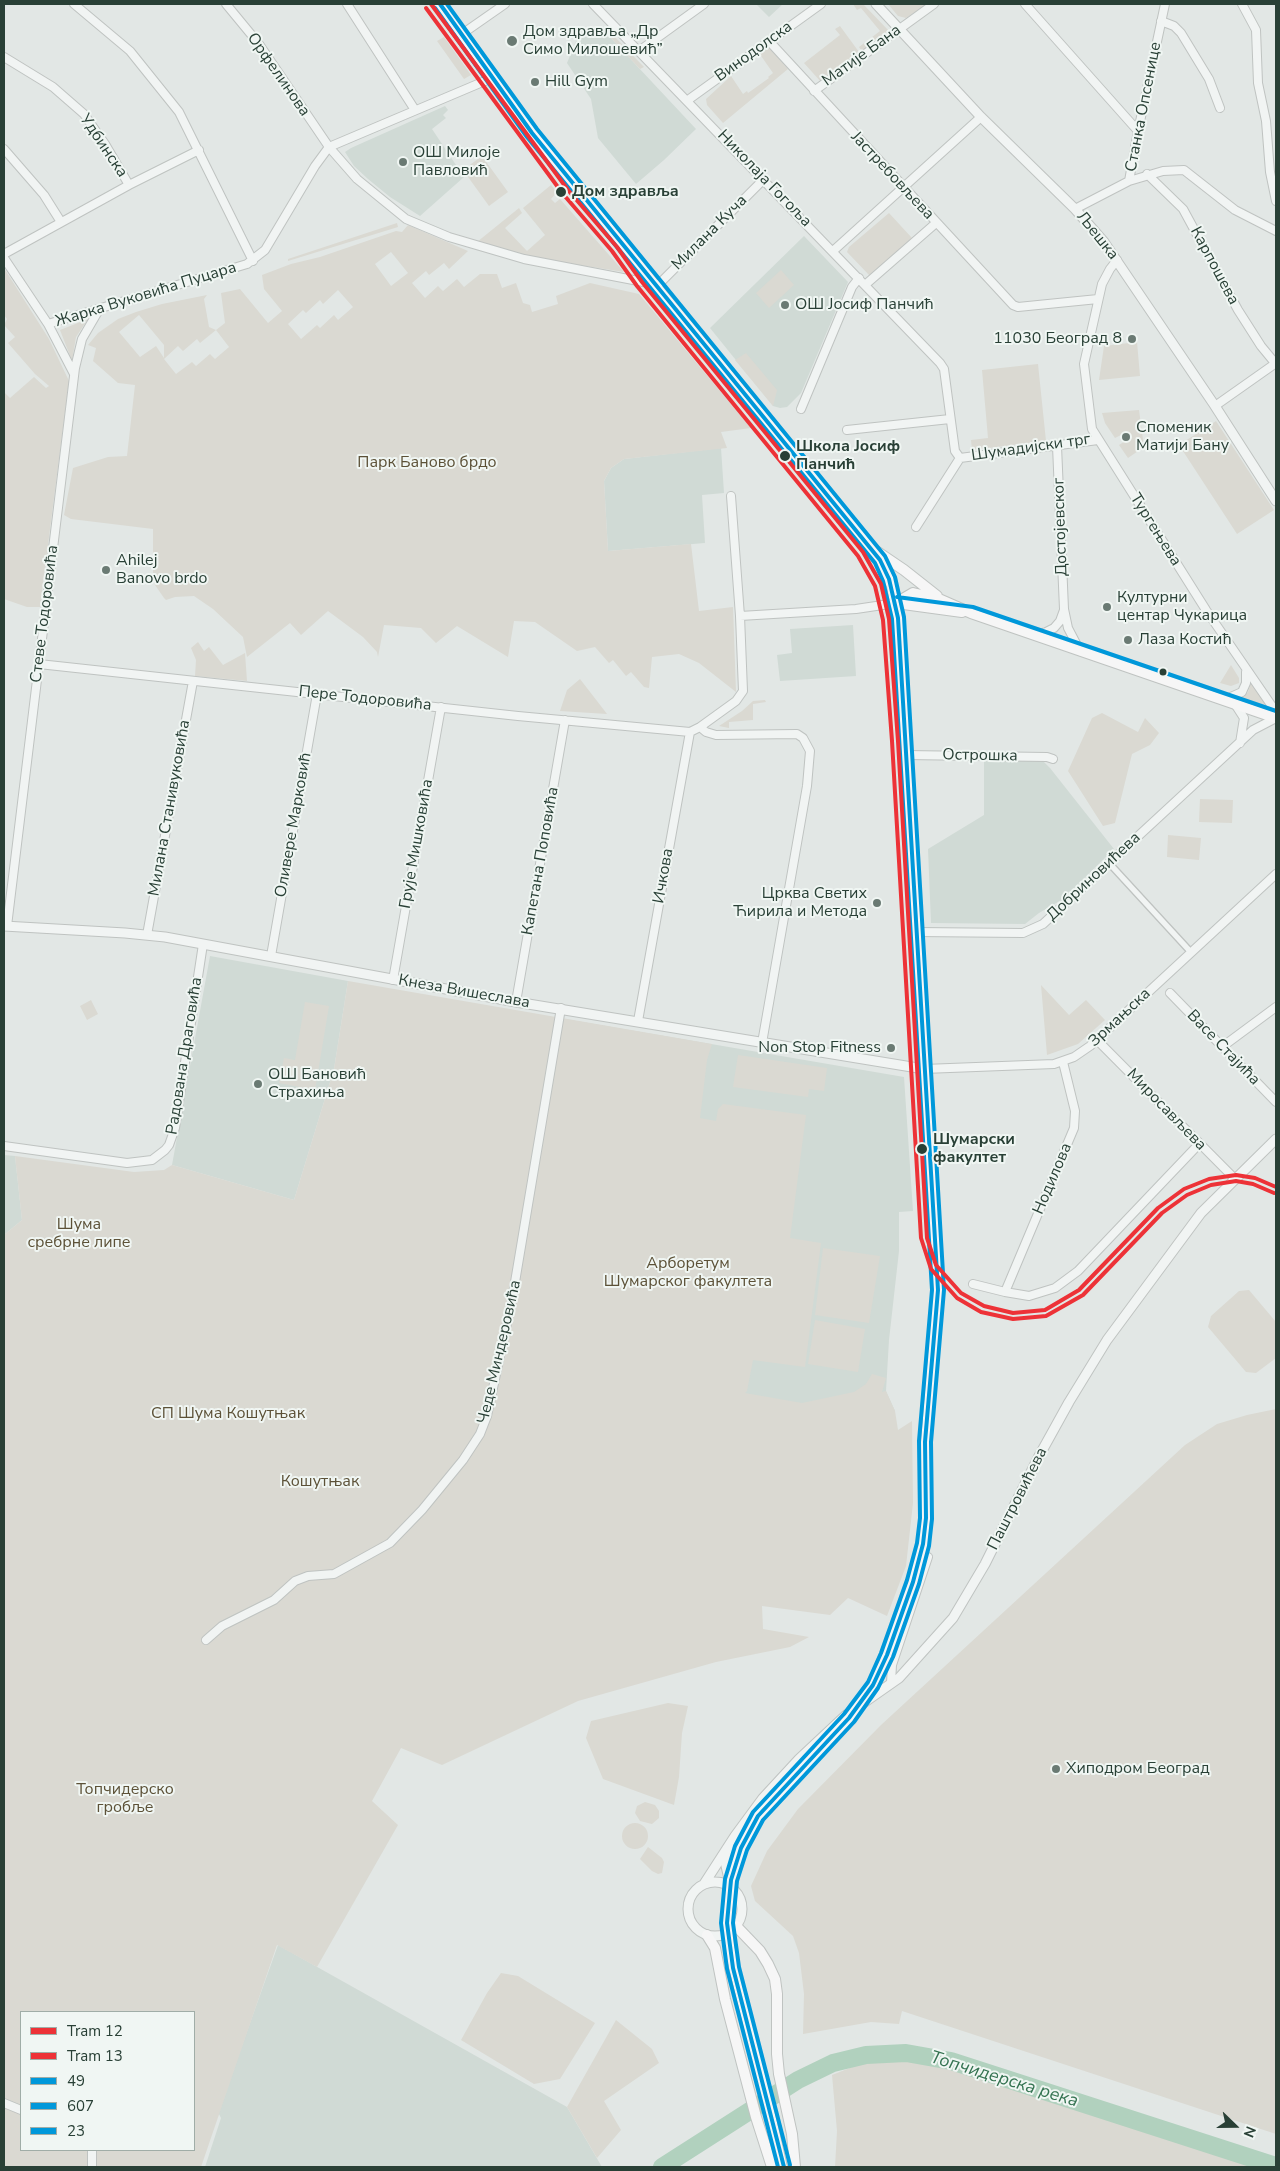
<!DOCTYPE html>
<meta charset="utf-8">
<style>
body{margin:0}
#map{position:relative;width:1280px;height:2171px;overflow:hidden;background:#e2e7e5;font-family:"Nunito Sans",sans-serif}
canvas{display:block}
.frame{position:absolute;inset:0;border:5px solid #294036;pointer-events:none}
.legend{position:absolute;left:20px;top:2011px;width:175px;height:140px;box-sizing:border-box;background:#f0f6f3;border:1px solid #a0ada7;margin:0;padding:6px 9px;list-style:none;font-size:15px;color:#294036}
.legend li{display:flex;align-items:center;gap:10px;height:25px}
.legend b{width:25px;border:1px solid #a0ada7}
.north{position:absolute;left:1210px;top:2101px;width:50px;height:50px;-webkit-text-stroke:4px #f0f6f3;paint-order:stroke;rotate:112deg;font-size:14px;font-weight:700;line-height:20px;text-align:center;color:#294036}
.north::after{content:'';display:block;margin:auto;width:18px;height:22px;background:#294036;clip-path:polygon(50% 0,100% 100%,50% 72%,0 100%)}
</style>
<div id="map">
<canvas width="1280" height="2171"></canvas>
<div class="frame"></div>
<ul class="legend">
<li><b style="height:6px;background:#ed3237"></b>Tram 12</li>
<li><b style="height:6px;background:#ed3237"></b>Tram 13</li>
<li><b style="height:6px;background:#0098da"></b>49</li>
<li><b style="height:6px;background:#0098da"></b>607</li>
<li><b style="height:6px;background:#0098da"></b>23</li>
</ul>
<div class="north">N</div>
</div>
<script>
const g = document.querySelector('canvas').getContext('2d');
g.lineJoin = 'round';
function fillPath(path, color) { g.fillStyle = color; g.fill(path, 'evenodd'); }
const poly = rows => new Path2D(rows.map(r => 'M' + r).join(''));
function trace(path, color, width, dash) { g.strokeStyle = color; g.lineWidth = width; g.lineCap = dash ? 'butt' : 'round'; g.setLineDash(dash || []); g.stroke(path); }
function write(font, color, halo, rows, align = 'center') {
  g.font = font + ' "Nunito Sans",sans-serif'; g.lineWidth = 4; g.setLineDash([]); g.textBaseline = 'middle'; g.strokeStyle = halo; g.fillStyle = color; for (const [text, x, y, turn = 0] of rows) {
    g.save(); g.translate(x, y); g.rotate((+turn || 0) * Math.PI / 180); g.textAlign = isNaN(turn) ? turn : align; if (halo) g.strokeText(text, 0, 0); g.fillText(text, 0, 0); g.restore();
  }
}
fillPath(poly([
 [756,4,783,4,769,17],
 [599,27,602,38,609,36,696,129,664,160,636,184,598,138,591,99,567,63,576,41],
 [445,106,448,110,443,115,446,118,432,129,464,177,420,216,390,197,368,179,354,166,345,152,351,148],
 [804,236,848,282,801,393,787,407,780,408,773,406,710,328],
 [721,448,724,493,702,495,705,543,608,551,604,481,611,468,624,459],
 [853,625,856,676,780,681,777,655,792,653,790,629],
 [984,755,1043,761,1050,768,1114,849,1063,899,1039,913,1025,924,931,923,928,849,984,815],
 [210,956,348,981,334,1069,294,1200,172,1165],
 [565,1019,904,1077,913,1211,899,1212,899,1251,889,1340,886,1391,895,1411,509,1454],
 [4,1155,15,1156,22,1220,4,1235],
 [278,1945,567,2107,602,2167,205,2167,221,2118,218,2112]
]), '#d0dad5');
fillPath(poly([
 [853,4,863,4,889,31,863,53,859,47,880,31,861,8,857,10],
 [888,4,927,4,906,18,898,16],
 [840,26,859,52,821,82,804,63,840,35,835,29],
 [612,34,644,67,640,69,609,36],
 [444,37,471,75,464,79,437,41],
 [768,46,788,69,723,123,707,105,706,99,731,76,743,94,747,91,748,93,769,78,768,77,773,73,759,53],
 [482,156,508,192,489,206,463,170],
 [551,185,557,192,551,199,555,203,560,199,624,272,522,256,477,242,519,208,522,213,505,228,527,251,545,235,523,208],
 [889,213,912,238,870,276,847,252,849,247],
 [397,223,398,227,288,261,288,259],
 [408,225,468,251,449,269,444,263,429,275,426,271,412,283,425,298,438,286,443,291,457,279,464,287,480,274,497,274,502,288,516,283,523,303,530,305,532,312,558,304,556,296,590,283,639,294,751,428,721,432,727,448,624,459,611,468,604,481,608,551,691,544,699,611,733,607,736,692,699,663,679,654,652,657,649,688,644,687,631,672,626,676,613,660,609,663,595,647,577,651,535,622,514,621,508,657,457,626,436,643,421,628,384,625,378,657,377,652,363,637,328,611,301,635,290,623,247,657,243,637,213,609,194,596,175,597,166,600,164,598,155,585,153,576,153,529,71,519,64,515,73,468,108,457,127,456,135,385,118,383,93,361,96,348,88,345,98,333,118,319,136,312,162,304,207,295,204,299,209,327,216,330,225,323,221,293,240,289,268,323,282,311,264,289,262,275,291,264,320,257,396,231,402,232],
 [391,252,408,273,391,286,375,264],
 [338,290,353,307,338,320,334,315,320,328,317,325,301,339,288,324,303,310,306,313,320,300,323,304],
 [139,315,164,345,164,358,156,346,140,357,119,332],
 [216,330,229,347,215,359,210,354,196,366,192,362,176,374,164,359,178,346,183,351,197,339,200,343],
 [4,268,49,339,69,381,40,607,27,607,4,599,4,392,10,398,34,377,46,388,49,386,35,374,8,343,15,337,4,325,7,319,4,315],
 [781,270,794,285,769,308,756,293],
 [88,319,76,337,72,361,60,330],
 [1137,342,1140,376,1099,380,1104,346],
 [746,353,777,390,773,406,735,360],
 [1038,364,1046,441,972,450,971,440,988,438,982,370],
 [1139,410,1144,447,1128,458,1119,445,1130,438,1127,432,1115,438,1105,423,1102,413],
 [1216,421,1274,510,1237,534,1179,445],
 [198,642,204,651,209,647,223,665,245,653,247,681,195,676,196,660,191,648],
 [1231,665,1239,678,1239,683,1231,686,1220,683],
 [580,679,604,710,607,714,560,711,567,690],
 [1251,683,1270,707,1242,698,1248,692],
 [765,700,766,702,753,704,753,720,729,722,729,728,719,726,742,711,753,701],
 [1102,713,1138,732,1145,718,1159,733,1150,745,1132,754,1115,823,1103,826,1068,771,1092,718],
 [1200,799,1233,800,1232,823,1199,822],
 [1168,835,1201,838,1199,860,1167,857],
 [348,981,712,1044,707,1060,700,1118,716,1121,718,1109,723,1104,806,1115,790,1238,821,1243,805,1367,753,1360,747,1391,745,1393,802,1403,854,1392,866,1384,872,1374,886,1378,882,1392,886,1391,895,1411,898,1430,912,1421,913,1503,906,1566,887,1616,848,1598,830,1615,762,1606,763,1629,809,1637,790,1647,716,1662,578,1701,442,1765,401,1748,372,1801,398,1825,317,1967,277,1945,201,2167,4,2167,4,1235,22,1220,15,1156,134,1172,164,1170,172,1165,294,1200,334,1069],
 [21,2012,194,2012,194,2150,21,2150],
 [1041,985,1069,1015,1086,1000,1105,1020,1078,1044,1047,1055],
 [91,1000,98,1014,87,1020,80,1006],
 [305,1002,329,1006,315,1090,279,1083,284,1058,295,1060],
 [738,1055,827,1068,824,1091,809,1089,808,1097,733,1087],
 [823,1248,880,1256,869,1323,815,1315],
 [1249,1290,1276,1322,1276,1358,1256,1373,1246,1372,1208,1327,1211,1316,1239,1291],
 [815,1320,865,1329,858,1372,808,1364],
 [1276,1409,1276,2134,902,2011,899,2024,871,2022,803,2034,804,1994,799,1953,793,1936,755,1901,751,1886,767,1851,798,1809,881,1725,1185,1445,1217,1424,1247,1415],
 [668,1703,688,1706,682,1733,679,1777,674,1805,603,1779,586,1738,591,1721],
 [645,1802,655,1805,659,1811,659,1818,652,1824,640,1821,635,1813,637,1806],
 '622 1836a13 13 0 1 1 26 0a13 13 0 1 1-26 0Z',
 [648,1847,662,1858,664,1862,662,1873,658,1874,652,1871,640,1859],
 [501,1973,518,1976,595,2023,560,2079,534,2084,461,2040,487,1993],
 [616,2020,652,2049,659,2063,604,2101,621,2130,597,2158,567,2107],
 [885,2054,983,2076,1122,2123,1263,2167,835,2167,837,2131,832,2075]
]), '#dad9d2');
trace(poly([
 [662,2167,798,2080,833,2063,866,2055,906,2053,951,2061,1276,2166]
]), '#b1d1be', 18);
const pedestrian = poly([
 [1109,863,1188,949]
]);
const minor = poly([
 [74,4,130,51,179,112,253,261],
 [226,4,259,44,329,147,357,179,406,219,449,237,524,259,654,284],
 [347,4,415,110],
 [593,4,940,363,944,369,955,451,960,458],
 [1025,4,1138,131],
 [1242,4,1256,30,1258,83,1266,121,1270,172,1276,201],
 [1161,21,1174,26,1181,33,1209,79,1220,108],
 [462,34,505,4],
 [769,41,1013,305,1018,307,1098,299],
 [639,51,704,4],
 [4,57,53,87,84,114,105,144,129,185],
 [814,91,934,4],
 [688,100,821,4],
 [4,149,44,195,61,222],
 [1147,174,1183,209,1238,310,1261,346,1275,363],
 [1129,181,1163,171,1184,170,1235,210,1276,231],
 [1075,209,1129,181,1138,131,1165,4],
 [833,251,981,117],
 [4,254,129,185,199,150],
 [4,258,48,324,74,374],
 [1117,260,1110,269,1102,284,1084,364,1092,429,1206,610,1276,712],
 [865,285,936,223],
 [656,287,764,179],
 [48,324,247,264,265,250,315,166,329,147,492,78],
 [1215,406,1276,363],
 [801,409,852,287,859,278],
 [847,430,950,419],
 [1057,446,1064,609,1068,628,1080,651],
 [960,458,1098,440],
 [916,527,960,458],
 [740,616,856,609,896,603],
 [1035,635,1046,632,1054,628,1060,621,1064,610],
 [39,664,518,716,690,732,700,727,736,701,743,691,740,616,731,496],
 [1224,700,1242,692,1246,683,1246,672],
 [1235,704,1244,718,1240,743],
 [700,727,706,732,716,735,797,734,803,738,810,751,807,786,762,1043],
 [906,755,1047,757,1053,759],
 [7,926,75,368,82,339,100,308],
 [916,932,1023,933,1043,924,1253,730,1276,718],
 [147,935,193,681],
 [271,956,317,694],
 [393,980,441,707],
 [1170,993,1276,1102],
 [516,1002,565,720],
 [638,1021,690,732],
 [1097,1040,1235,1179],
 [1222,1047,1276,1007],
 [924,1069,1054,1064,1074,1057,1090,1046,1276,874],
 [4,1146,127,1163,152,1160,165,1150,169,1145,175,1128,203,944],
 [973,1284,1005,1292,1029,1296,1055,1288,1078,1271,1199,1144],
 [1005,1292,1074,1128,1075,1111,1063,1062],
 [206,1640,222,1626,274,1600,295,1581,308,1576,334,1574,390,1543,422,1510,463,1460,480,1434,487,1416,512,1300,561,1008],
 [891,1683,892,1665,928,1557],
 [4,2103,21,2110],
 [92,2150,92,2167]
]);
const tertiary = poly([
 [876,4,981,117,1075,209,1104,242,1215,406,1276,501],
 [4,926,125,933,165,937,516,1002,924,1069],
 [859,1706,899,1678,953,1618,985,1564,1038,1458,1069,1402,1107,1340,1201,1213,1276,1139],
 [729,1850,726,1866,730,1883],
 '688 1909a27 27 0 1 1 54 0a27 27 0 1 1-54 0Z',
 [704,1884,735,1836,763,1798,799,1759,846,1715]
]);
const secondary = poly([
 [440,4,532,133,666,299,870,547,880,560,892,586,898,618,938,1290,925,1456],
 [876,551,904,570,937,596],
 [896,603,913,593,939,599,971,613,1276,718],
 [896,603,962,612],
 [736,1926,760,1951,768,1964,775,1979,777,1994,777,2054,779,2074,792,2134,795,2167],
 [707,1935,715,1948,725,1999,756,2117,772,2167],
 [772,2123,782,2167]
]);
trace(pedestrian, '#bfc3c1', 8);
trace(minor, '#bfc3c1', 10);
trace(tertiary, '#bfc3c1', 11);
trace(secondary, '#bfc3c1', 12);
trace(pedestrian, '#f1f4f3', 5.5);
trace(minor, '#f1f4f3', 8);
trace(tertiary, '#f1f4f3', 9);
trace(secondary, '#f6f6f6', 10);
const secondaryBridge = poly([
 [772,2123,729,1946,727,1914,731,1880,741,1848,758,1816,849,1718,873,1685,887,1655,913,1582,923,1544,926,1507,925,1456]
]);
trace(secondaryBridge, '#bfc3c1', 12, []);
trace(secondaryBridge, '#f6f6f6', 10);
trace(poly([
 [440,4,532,133,880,560,889,579,898,618,938,1290,925,1442,926,1518,923,1544,913,1582,887,1655,873,1685,849,1718,758,1816,741,1848,731,1880,727,1923,733,1968,784,2167]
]), '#0098da', 4);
trace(poly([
 [435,8,527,137,875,563,883,581,892,619,932,1290,919,1441,920,1518,917,1543,907,1580,881,1653,868,1682,844,1714,753,1812,735,1846,725,1879,721,1923,727,1969,778,2167]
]), '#0098da', 4);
trace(poly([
 [447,4,537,129,885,556,895,577,904,617,944,1290,931,1442,932,1519,929,1546,919,1584,893,1657,878,1688,854,1722,763,1820,747,1850,737,1881,733,1923,739,1967,790,2165],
 [897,597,973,607,1276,711]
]), '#0098da', 4);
trace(poly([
 [431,4,568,190,617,247,642,282,863,552,881,584,889,619,898,741,927,1238,936,1265,961,1293,984,1306,1013,1313,1045,1310,1079,1290,1158,1208,1184,1189,1209,1179,1236,1175,1255,1178,1276,1187]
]), '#ed3237', 4);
trace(poly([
 [426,8,563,194,612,251,637,286,858,556,875,586,883,620,892,741,921,1238,931,1269,957,1298,981,1312,1013,1319,1046,1316,1083,1295,1162,1213,1187,1195,1211,1185,1236,1181,1253,1184,1274,1193]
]), '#ed3237', 4);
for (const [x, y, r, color] of [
 [512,41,6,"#6a7a73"],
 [535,82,5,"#6a7a73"],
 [403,162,5,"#6a7a73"],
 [561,192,6,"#294036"],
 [785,305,5,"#6a7a73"],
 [1132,339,5,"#6a7a73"],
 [1126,437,5,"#6a7a73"],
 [785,456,6,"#294036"],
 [106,570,5,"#6a7a73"],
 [1107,607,5,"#6a7a73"],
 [1128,640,5,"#6a7a73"],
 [1163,672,4.5,"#294036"],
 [877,903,5,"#6a7a73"],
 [891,1048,5,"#6a7a73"],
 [258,1084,5,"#6a7a73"],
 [922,1149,6,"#294036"],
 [1056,1769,5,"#6a7a73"]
]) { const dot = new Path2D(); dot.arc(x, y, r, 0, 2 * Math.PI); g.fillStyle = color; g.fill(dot); trace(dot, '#f0f6f3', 2); }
write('16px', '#294036', '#f0f6f3', [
 ["Дом здравља „Др",523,32],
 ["Симо Милошевић”",523,50],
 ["Hill Gym",545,82],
 ["ОШ Милоје",413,153],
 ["Павловић",413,171],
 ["ОШ Јосиф Панчић",795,305],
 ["11030 Београд 8",1122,339,"right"],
 ["Споменик",1136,428],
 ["Матији Бану",1136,446],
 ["Ahilej",116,561],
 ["Banovo brdo",116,579],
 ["Културни",1117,598],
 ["центар Чукарица",1117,616],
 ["Лаза Костић",1138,640],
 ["Црква Светих",867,894,"right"],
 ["Ћирила и Метода",867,912,"right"],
 ["Non Stop Fitness",881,1048,"right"],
 ["ОШ Бановић",268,1075],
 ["Страхиња",268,1093],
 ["Хиподром Београд",1066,1769]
], 'left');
write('16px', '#294036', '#f0f6f3', [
 ["Винодолска",754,52,-36],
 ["Матије Бана",862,56,-36],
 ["Орфелинова",278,75,55],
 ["Станка Опсенице",1144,107,-79],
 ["Удбинска",103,146,56],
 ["Јастребовљева",892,176,47],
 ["Николаја Гогоља",764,179,46],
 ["Милана Куча",710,233,-45],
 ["Љешка",1097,236,51],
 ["Карпошева",1214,266,62],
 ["Жарка Вуковића Пуцара",146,295,-17],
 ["Шумадијски трг",1031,448,-8],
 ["Достојевског",1061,527,-92],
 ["Тургењева",1155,530,58],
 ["Стеве Тодоровића",45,614,-83],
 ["Пере Тодоровића",365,699,6],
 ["Острошка",980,756,1],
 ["Милана Станивуковића",170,808,-80],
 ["Оливере Марковић",294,825,-80],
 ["Грује Мишковића",417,844,-80],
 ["Капетана Поповића",541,861,-80],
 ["Ичкова",664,876,-80],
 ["Добриновићева",1094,877,-43],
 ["Кнеза Вишеслава",464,992,10],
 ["Зрмањска",1120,1018,-43],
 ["Васе Стајића",1223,1048,46],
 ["Радована Драговића",185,1056,-81],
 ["Миросављева",1166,1110,46],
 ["Нодилова",1053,1179,-67],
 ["Чеде Миндеровића",500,1352,-77],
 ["Паштровићева",1018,1499,-63]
]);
write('bold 16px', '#294036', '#f0f6f3', [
 ["Дом здравља",572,192],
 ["Школа Јосиф",796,447],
 ["Панчић",796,465],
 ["Шумарски",933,1140],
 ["факултет",933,1158]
], 'left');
write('16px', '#5c5137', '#f0f6f3', [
 ["Парк Баново брдо",427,463],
 ["Шума",79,1225],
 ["сребрне липе",79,1243],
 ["Арборетум",688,1264],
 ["Шумарског факултета",688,1282],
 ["СП Шума Кошутњак",228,1414],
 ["Кошутњак",320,1482],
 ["Топчидерско",125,1790],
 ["гробље",125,1808]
]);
write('italic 18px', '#347351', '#f0f6f3', [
 ["Топчидерска река",1004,2080,17]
]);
</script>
